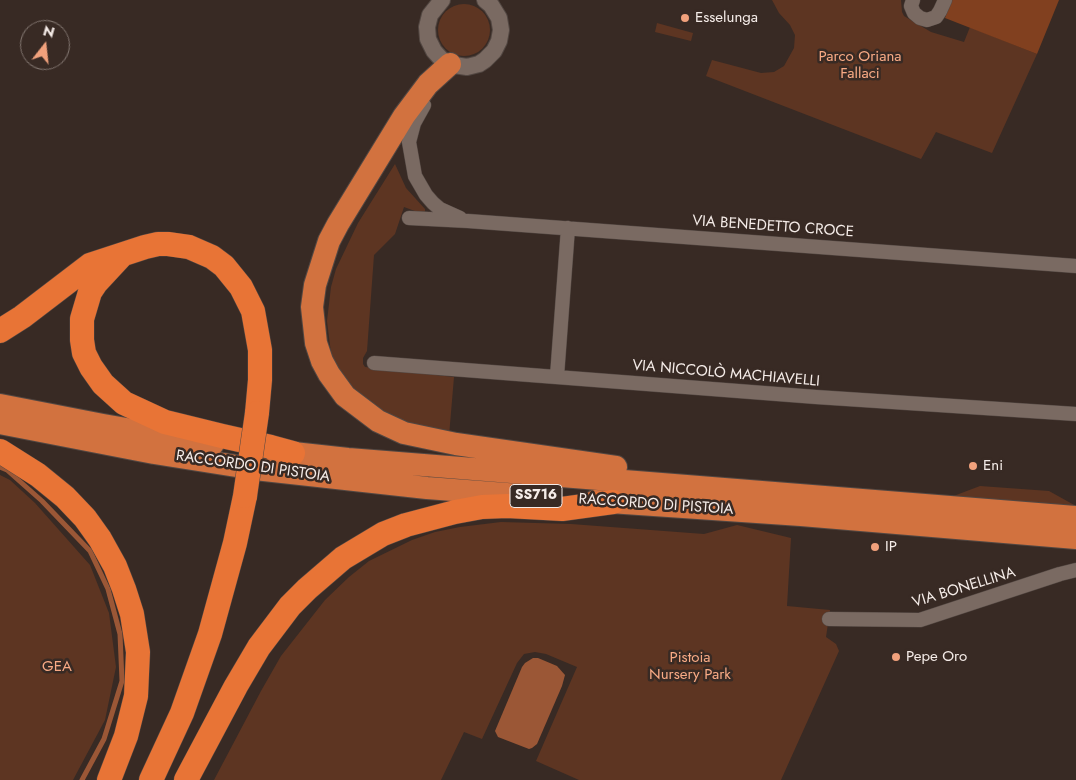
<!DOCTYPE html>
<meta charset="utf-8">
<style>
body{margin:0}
#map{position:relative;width:1076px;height:780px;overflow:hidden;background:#382a24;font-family:Jost,sans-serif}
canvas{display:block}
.north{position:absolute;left:20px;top:20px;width:50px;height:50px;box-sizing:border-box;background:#382a24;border:1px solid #847872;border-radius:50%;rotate:16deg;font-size:14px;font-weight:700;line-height:20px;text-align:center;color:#f5ece8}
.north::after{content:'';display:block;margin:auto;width:18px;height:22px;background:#f1a17c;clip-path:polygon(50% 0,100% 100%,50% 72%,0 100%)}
</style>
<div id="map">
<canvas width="1076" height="780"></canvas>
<div class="north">N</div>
</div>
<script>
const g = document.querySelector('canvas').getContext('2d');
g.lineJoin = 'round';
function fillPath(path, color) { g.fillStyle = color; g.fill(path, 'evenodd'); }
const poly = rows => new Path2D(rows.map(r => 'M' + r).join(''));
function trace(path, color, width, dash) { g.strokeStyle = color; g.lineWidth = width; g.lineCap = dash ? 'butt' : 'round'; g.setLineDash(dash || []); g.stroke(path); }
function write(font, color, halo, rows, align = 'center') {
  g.font = font + ' Jost,sans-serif'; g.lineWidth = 5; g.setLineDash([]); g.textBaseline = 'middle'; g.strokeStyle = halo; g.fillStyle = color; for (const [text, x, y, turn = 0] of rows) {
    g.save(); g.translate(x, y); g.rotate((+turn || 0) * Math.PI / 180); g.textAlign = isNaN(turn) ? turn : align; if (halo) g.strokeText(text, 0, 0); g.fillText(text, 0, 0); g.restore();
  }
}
fillPath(poly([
 [772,0,901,0,902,12,904,16,931,32,964,42,970,27,1037,54,992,153,936,132,921,159,706,76,712,60,761,73,774,72,784,66,794,48,795,35,790,25,779,13],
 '438 30a26 26 0 1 1 52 0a26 26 0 1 1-52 0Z',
 [657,23,693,33,691,41,655,32],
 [395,164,406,188,425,209,425,213,423,214,404,207,395,234,374,255,367,351,363,358,363,364,365,367,454,377,449,436,387,417,345,383,331,353,327,321,331,287,336,269,358,223],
 [0,475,10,480,35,503,90,565,109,613,116,667,105,720,73,780,0,780],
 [980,486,1049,491,1076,506,951,497],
 [501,522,571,524,704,534,737,525,791,538,787,606,830,610,826,637,836,644,839,651,781,780,579,780,536,761,577,667,546,654,535,652,524,654,517,663,482,739,464,732,441,780,214,780,261,691,281,656,325,600,349,577,369,561,412,540,435,532,460,527]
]), '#5d3522');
fillPath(poly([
 [951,0,1059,0,1037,54,945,18]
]), '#81401f');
fillPath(poly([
 [533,658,538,658,557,666,565,675,562,686,537,744,532,748,529,749,498,737,495,731,522,667,525,663]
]), '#9b5736');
trace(poly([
 [0,467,7,470,42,501,90,551,108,589,120,634,122,681,104,739,82,780]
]), '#9b5736', 5);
const minor = poly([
 [913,0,911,6,914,13,920,18,927,20,936,17,940,11,945,0],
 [424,105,414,123,409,142,415,176,426,195,433,203,440,209,460,218],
 [409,218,468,221,1076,266],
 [374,363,816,397,1076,414],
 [557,376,568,228],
 [829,619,920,620,1060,574,1076,570]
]);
const tertiary = poly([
 [442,0,430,15,427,27,428,39,434,51,442,60,454,65,467,67,479,64,485,60,494,51,499,41,501,30,499,18,491,5,485,0]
]);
const trunk = poly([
 [450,64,428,84,404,116,338,224,329,241,315,285,312,307,316,343,322,361,329,374,345,396,378,421,404,433,456,444,616,467],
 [0,405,103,425,213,444],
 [0,423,154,453,255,469,427,488,546,497],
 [275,451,348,459,1076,517],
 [595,501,801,515,1076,538]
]);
const motorway = poly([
 [122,255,96,283,90,292,82,319,82,340,84,353,91,367,103,384,124,403,165,422,222,436,271,447,293,453],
 [0,331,22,317,90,265,145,247,158,244,168,244,189,247,212,257,224,266,241,287,253,311,260,350,260,380,257,413],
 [0,451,38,475,65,497,85,518,100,539,115,566,124,589,132,614,138,652,136,696,126,736,109,780],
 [151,780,182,713,210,634,235,543,245,496],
 [186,780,236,686,259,647,290,606,307,589,343,558,383,534,406,525,455,512,482,507,507,506,562,509,613,502]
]);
trace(minor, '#524742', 15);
trace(tertiary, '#524742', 18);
trace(trunk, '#524742', 24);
trace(motorway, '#524742', 25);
trace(minor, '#7a6a62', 14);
trace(tertiary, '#7a6a62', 16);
trace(trunk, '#d2723f', 22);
trace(motorway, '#e87436', 24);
const motorwayBridge = poly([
 [245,496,257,413]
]);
trace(motorwayBridge, '#524742', 25, []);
trace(motorwayBridge, '#e87436', 24);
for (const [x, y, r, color] of [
 [685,18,5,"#f1a17c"],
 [973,466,5,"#f1a17c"],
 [875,547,5,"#f1a17c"],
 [896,657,5,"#f1a17c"]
]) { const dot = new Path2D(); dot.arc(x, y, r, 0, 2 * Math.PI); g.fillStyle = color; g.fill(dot); trace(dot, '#382a24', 2); }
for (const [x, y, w] of [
 [536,496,52]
]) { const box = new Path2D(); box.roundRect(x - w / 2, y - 11.5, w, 23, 4); g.fillStyle = '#382a24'; g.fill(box); trace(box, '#f5ece8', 1); }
write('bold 14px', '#f5ece8', null, [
 ["SS716",536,496]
]);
write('15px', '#f5ece8', '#382a24', [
 ["Esselunga",695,18],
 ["Eni",983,466],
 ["IP",885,547],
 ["Pepe Oro",906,657]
], 'left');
write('15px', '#f8aa85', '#382a24', [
 ["Parco Oriana",860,57],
 ["Fallaci",860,74],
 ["Pistoia",690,658],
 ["Nursery Park",690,675],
 ["GEA",57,667]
]);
write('15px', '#f5ece8', '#382a24', [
 ["VIA BENEDETTO CROCE",773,227,4],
 ["VIA NICCOLÒ MACHIAVELLI",726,374,5],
 ["RACCORDO DI PISTOIA",253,467,8],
 ["RACCORDO DI PISTOIA",656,505,4],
 ["VIA BONELLINA",964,588,-17]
]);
</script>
